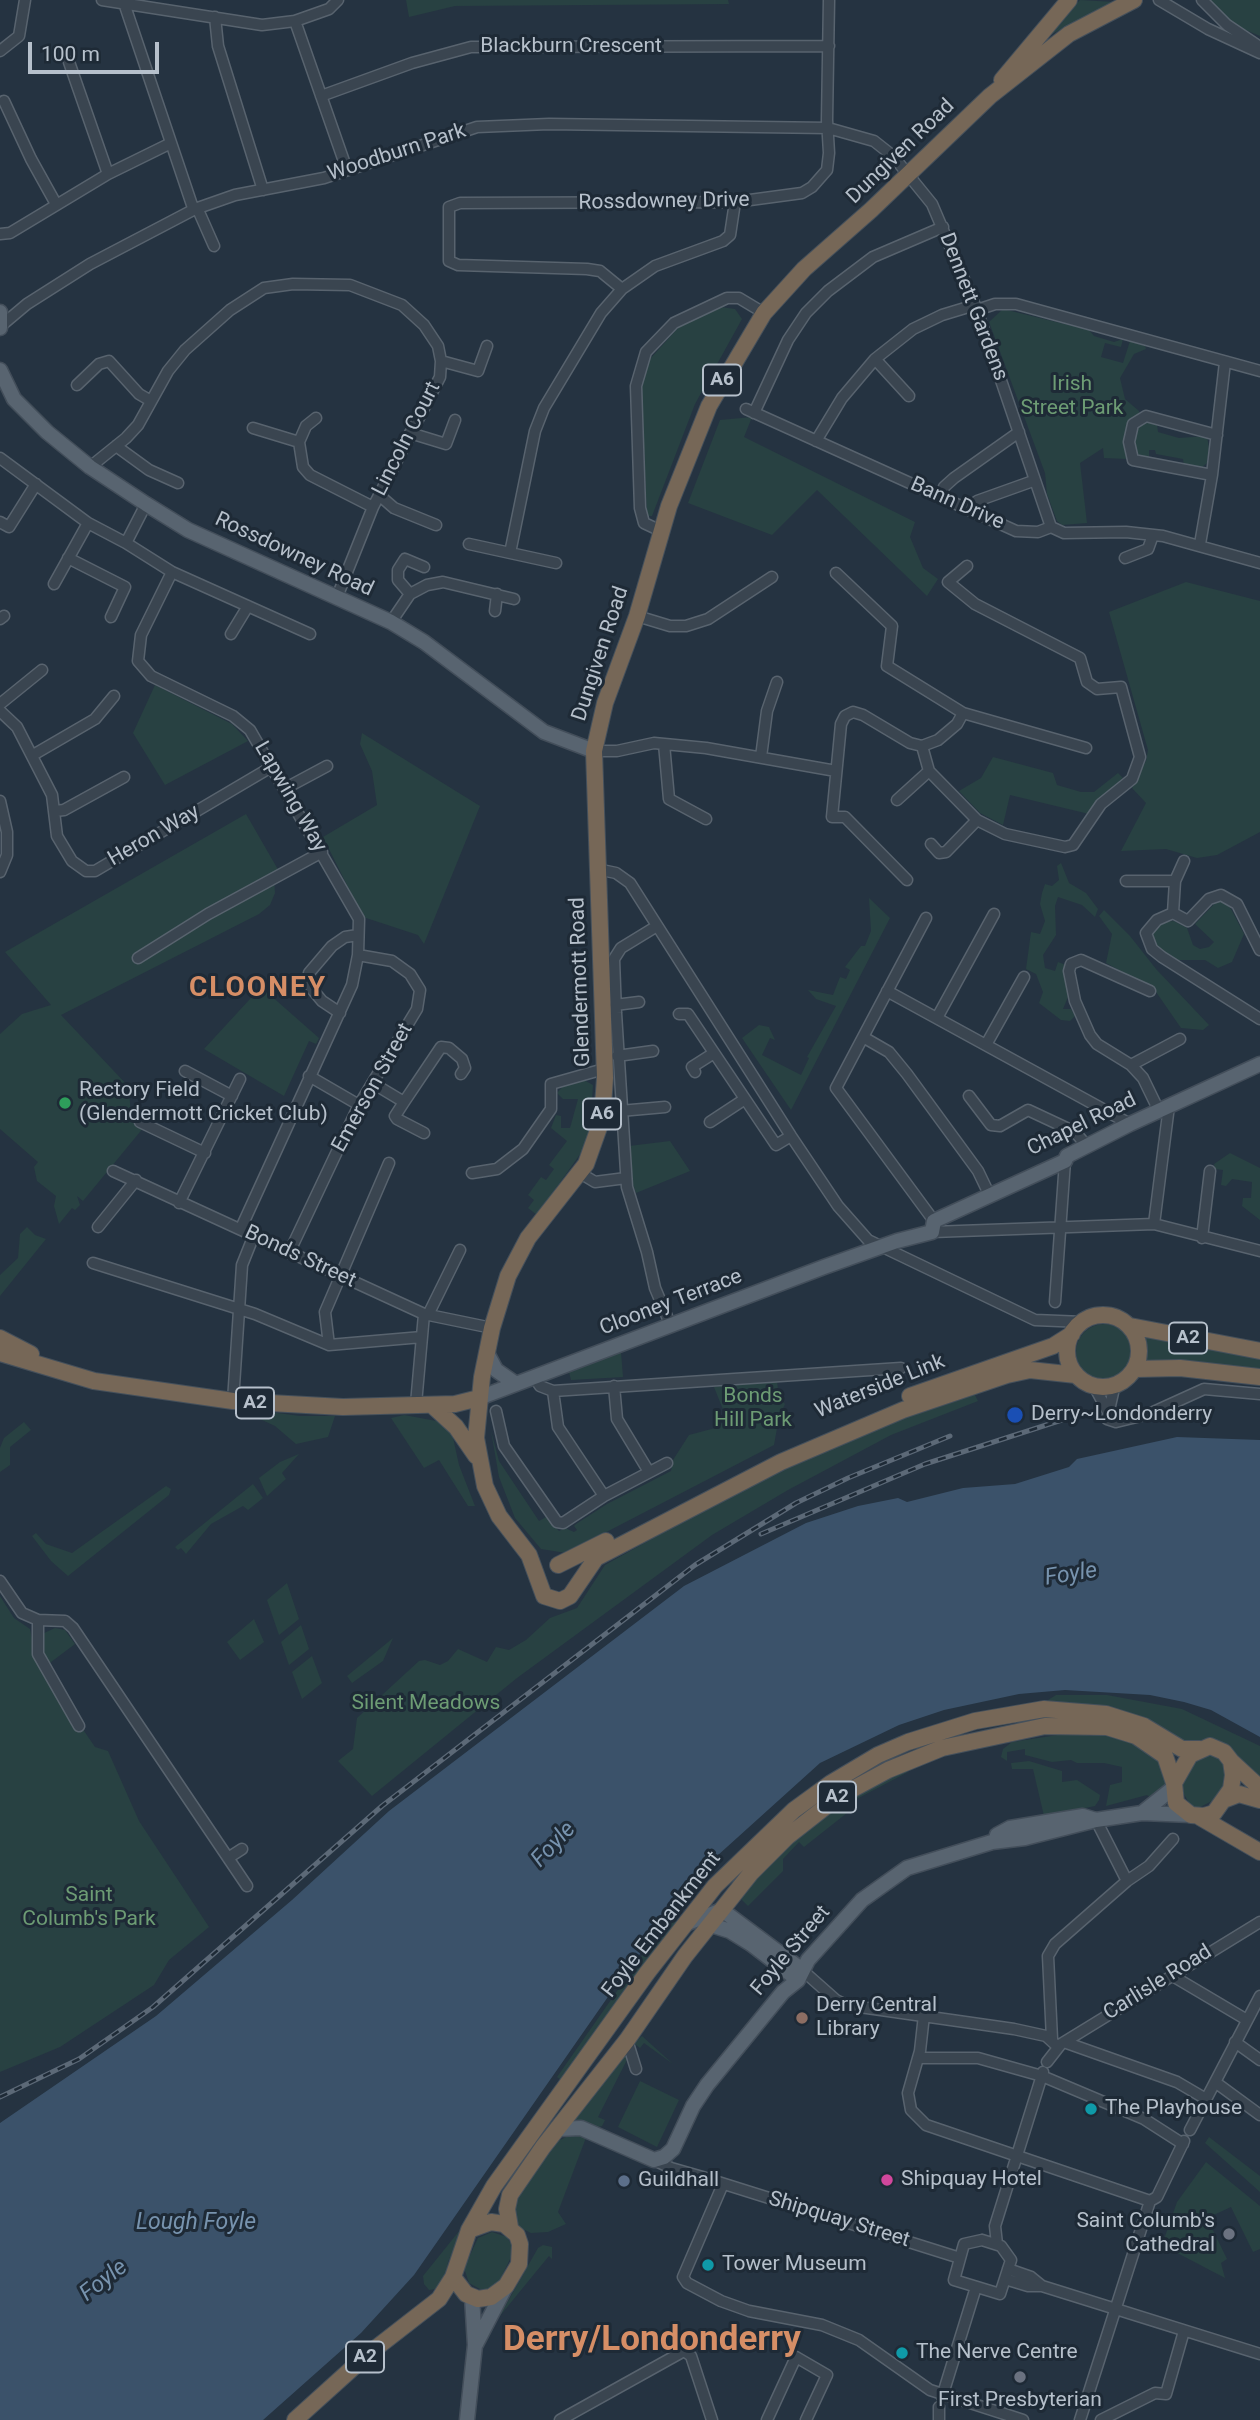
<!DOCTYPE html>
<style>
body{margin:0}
#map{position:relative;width:1260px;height:2420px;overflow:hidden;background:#253341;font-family:Roboto,sans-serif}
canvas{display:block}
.scale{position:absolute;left:28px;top:42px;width:131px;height:32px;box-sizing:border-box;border:4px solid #b6c0cb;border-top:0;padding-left:9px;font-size:21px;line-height:24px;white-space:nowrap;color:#b6c0cb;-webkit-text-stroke:5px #1e2a36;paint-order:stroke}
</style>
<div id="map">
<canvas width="1260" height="2420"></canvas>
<div class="scale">100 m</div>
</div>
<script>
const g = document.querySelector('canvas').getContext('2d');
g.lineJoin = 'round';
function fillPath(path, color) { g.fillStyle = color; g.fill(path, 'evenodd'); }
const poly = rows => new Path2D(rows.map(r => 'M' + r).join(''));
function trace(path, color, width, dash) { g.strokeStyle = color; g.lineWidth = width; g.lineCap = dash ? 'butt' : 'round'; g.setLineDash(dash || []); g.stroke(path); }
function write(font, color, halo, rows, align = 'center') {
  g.font = font + ' Roboto,sans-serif'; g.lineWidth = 6; g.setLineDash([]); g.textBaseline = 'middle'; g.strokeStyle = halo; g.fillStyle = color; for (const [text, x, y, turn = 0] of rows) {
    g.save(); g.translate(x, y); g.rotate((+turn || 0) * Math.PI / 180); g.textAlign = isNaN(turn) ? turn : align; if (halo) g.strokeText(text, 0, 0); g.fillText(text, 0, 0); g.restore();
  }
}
fillPath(poly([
 [406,0,728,0,729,4,455,6,409,17],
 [1080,0,1115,2,1046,37],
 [1209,0,1260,0,1260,36,1236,26],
 [721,307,735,309,742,319,695,404,652,516,647,516,641,389,649,360,679,327],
 [1003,309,1089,330,1094,336,1114,342,1123,339,1121,347,1105,343,1101,357,1123,363,1130,341,1145,346,1146,349,1134,354,1120,378,1125,399,1139,411,1139,415,1127,423,1124,448,1127,459,1104,458,1103,448,1080,463,1087,523,1062,525,1057,521,1047,494,1045,473,989,322],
 [752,417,744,437,915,522,910,537,923,568,938,579,927,596,817,490,772,535,688,503,720,420],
 [1149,421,1157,424,1158,432,1179,438,1207,436,1209,448,1207,463,1199,470,1184,466,1183,459,1156,454,1155,450,1149,450,1149,460,1136,456,1133,437,1136,424],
 [1186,582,1260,601,1260,832,1217,855,1197,858,1166,849,1121,851,1146,803,1132,788,1146,761,1148,750,1109,612],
 [155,685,232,724,248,741,165,785,133,733],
 [362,733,480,806,424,944,418,935,363,917,323,837,377,805,372,771,360,744],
 [993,757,1053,773,1057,785,1081,792,1094,792,1118,773,1123,778,1097,801,1089,814,1010,795,1003,825,980,813,959,791,981,778],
 [246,814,280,873,274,879,275,893,270,905,259,914,61,1015,129,1087,131,1118,144,1127,83,1201,77,1196,80,1205,75,1210,72,1208,59,1224,54,1206,56,1196,37,1181,34,1167,38,1162,0,1129,0,1034,22,1014,51,1005,5,952],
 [1061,863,1069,883,1086,893,1098,909,1095,917,1082,905,1058,897,1055,906,1056,935,1043,955,1045,968,1055,971,1058,962,1066,965,1068,997,1063,1009,1071,1009,1075,1016,1070,1021,1061,1020,1039,1003,1043,992,1036,974,1026,969,1031,932,1040,934,1045,921,1040,904,1042,893,1045,884,1052,886,1059,880,1057,866],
 [869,898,890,918,791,1110,742,1038,759,1025,769,1027,775,1040,770,1038,762,1055,801,1075,809,1058,807,1057,836,1006,816,999,808,990,833,995,840,977,846,979,850,970,845,967,861,946,865,946,871,931],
 [1217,901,1223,901,1231,909,1244,934,1232,962,1218,968,1205,960,1174,960,1159,951,1152,941,1152,931,1161,922,1174,921,1187,928,1193,945,1200,949,1209,947,1214,942,1195,924],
 [1104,910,1130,936,1156,969,1209,1025,1203,1030,1181,1028,1154,989,1106,963,1112,934,1099,916],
 [261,987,319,1038,316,1044,309,1041,284,1096,204,1049],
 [582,1079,593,1085,590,1130,583,1150,537,1215,528,1208,534,1200,528,1195,541,1177,546,1180,554,1169,549,1165,567,1141,551,1128,556,1115,561,1116,561,1128,570,1128,578,1099,563,1099,557,1093,564,1085],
 [670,1141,690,1171,636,1193,632,1182,629,1146],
 [1230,1153,1260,1168,1260,1220,1242,1206,1243,1198,1251,1198,1252,1182,1232,1179,1226,1186,1221,1185,1223,1170,1215,1169,1214,1164],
 [27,1227,35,1235,46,1239,0,1296,0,1275,18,1258,20,1234],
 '1076 1352a28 28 0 1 1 56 0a28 28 0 1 1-56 0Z',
 [1143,1334,1260,1358,1260,1370,1144,1363,1147,1347],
 [621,1352,623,1377,571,1380,569,1372],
 [770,1379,777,1381,779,1398,785,1404,779,1417,774,1445,566,1553,541,1549,515,1518,499,1477,491,1431,499,1461,539,1521,546,1517,559,1531,565,1528,574,1532,577,1530,574,1526,576,1524,607,1504,671,1471,673,1460,689,1435,719,1427,726,1417,714,1387],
 [975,1395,978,1401,891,1435,788,1490,712,1535,517,1678,372,1796,338,1761,353,1749,357,1718,419,1661,425,1660,440,1665,448,1661,458,1649,487,1662,496,1647,509,1650,526,1640,550,1618,577,1608,605,1565,700,1512,777,1471,887,1424],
 [263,1411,300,1416,335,1416,328,1437,296,1444,275,1426,260,1419],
 [404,1415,442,1422,452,1433,459,1465,475,1506,468,1506,439,1460,424,1468,391,1418],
 [24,1422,31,1430,10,1447,10,1465,0,1472,0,1448,4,1438],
 [299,1454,282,1473,286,1479,267,1496,259,1478,280,1462],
 [253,1484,263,1498,248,1510,243,1506,211,1524,186,1554,181,1548,178,1550,175,1547],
 [166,1486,171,1489,169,1495,68,1576,51,1561,32,1536,36,1533,46,1544,72,1553],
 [287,1583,299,1619,279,1635,267,1600],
 [0,1596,14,1618,30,1629,37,1662,95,1747,108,1751,139,1821,209,1927,169,1960,154,1985,60,2047,0,2072],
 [254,1619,264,1642,240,1660,227,1642],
 [301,1625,309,1649,289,1665,281,1642],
 [55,1628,65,1630,75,1644,47,1665,42,1655,42,1634],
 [393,1638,383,1661,352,1683,347,1676],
 [312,1656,322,1683,302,1699,292,1672],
 [1056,1695,1107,1695,1182,1709,1260,1746,1260,1780,1212,1740,1185,1744,1051,1704,1048,1700],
 [1077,1732,1091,1736,1097,1732,1118,1735,1158,1755,1168,1779,1164,1787,1151,1798,1147,1795,1106,1806,1110,1785,1122,1782,1122,1767,1104,1763,1077,1763,1071,1760,1052,1762,1025,1755,1025,1749,1007,1752,1007,1761,1001,1757,1003,1749,1012,1742],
 [1210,1753,1219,1756,1225,1768,1223,1786,1212,1801,1198,1808,1191,1806,1182,1791,1184,1780,1192,1763],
 [1029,1761,1062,1771,1062,1782,1077,1780,1100,1795,1099,1800,1095,1806,1044,1816,1033,1769,1012,1769,1011,1763],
 [900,1770,908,1772,849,1803,845,1809,847,1813,804,1847,799,1842,783,1859,783,1871,748,1906,739,1897,789,1844,844,1801],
 [674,1918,678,1922,565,2083,557,2077,643,1954,663,1935],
 [642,2036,673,2064,644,2043,640,2048,635,2044,598,2117,605,2120,602,2126,596,2128,566,2124,622,2055],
 [640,2081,679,2100,657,2147,618,2127],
 [574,2133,587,2135,558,2212,566,2224,548,2232,531,2233,519,2227,514,2217,513,2202,558,2141],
 [1209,2137,1260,2176,1260,2192,1205,2143],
 [1206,2162,1260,2206,1260,2249,1253,2252,1231,2207,1207,2218,1227,2259,1221,2263,1225,2278,1162,2245,1177,2202],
 [468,2220,448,2262,446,2275,436,2289,429,2290,424,2284,423,2276],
 [492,2232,507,2237,511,2244,511,2257,499,2282,489,2289,480,2289,469,2283,464,2268,478,2238],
 [543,2245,552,2247,552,2259,549,2256,499,2317,538,2248]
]), '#284142');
fillPath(poly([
 [1177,1437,1260,1440,1260,1737,1211,1710,1184,1702,1150,1695,1065,1690,1019,1694,944,1710,899,1725,820,1763,717,1856,687,1893,619,1981,414,2275,361,2333,263,2420,0,2420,0,2123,156,2016,292,1900,389,1811,684,1586,806,1523,858,1506,898,1498,907,1502,963,1488,1015,1484,1069,1467,1077,1459]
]), '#3b526a');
const minor = poly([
 [102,0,262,25,295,21,329,9,338,0],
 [1159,0,1208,29,1260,53],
 [1202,0,1227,25,1260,47],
 [124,3,192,205,199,212,214,246],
 [215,17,218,46,263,190],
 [295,21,347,170],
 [0,51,19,36,25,0],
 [69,62,108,174],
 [321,96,412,63,471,47,829,46],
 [4,101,31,159,56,204],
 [0,234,10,233,108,174,169,144],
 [622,289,600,271,587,269,458,265,449,261,449,207,460,203,735,202,802,193,812,187,827,170,829,153,827,120,829,0],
 [977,310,995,304,1016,304,1260,371],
 [2,325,27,304,90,264,195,209,235,195,324,178,477,127,549,124,828,128,874,141,893,156,932,204,977,310,1051,527,1064,533,1126,532,1163,536,1260,563],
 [875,359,909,396],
 [441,361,478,371,487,346],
 [77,385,99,364,109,361,139,394,151,401],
 [746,409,1016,531,1038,532,1051,527],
 [754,413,788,340,806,313,828,291,873,257,943,227],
 [316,418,306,426,299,442,303,467,310,475,373,507],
 [253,428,299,442],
 [410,433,446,444,455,420],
 [816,441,842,398,875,359,913,329,942,315,975,305],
 [116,446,149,470,178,483],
 [0,458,88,523,126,543,146,504],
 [90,467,126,438,138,425,168,371,185,350,230,310,264,288,293,284,350,285,402,305,424,325,438,346,441,361,440,377,373,507,337,597],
 [1212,475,1133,460,1129,442,1133,424,1146,416,1217,435],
 [379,495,394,508,436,525],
 [941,498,944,487,954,478,1019,432],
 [973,512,977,501,1033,481],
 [0,522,9,527,36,484],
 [661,531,644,523,640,508,636,386,646,352,674,323,727,298,739,298,764,313],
 [126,543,172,572,310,634],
 [469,544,556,563],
 [1200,544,1212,475,1225,362],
 [510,553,535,431,544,408,601,313,622,289,655,266,723,241,730,235,735,202],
 [68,558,125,587,111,617],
 [1125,558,1148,549,1153,535],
 [172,572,141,635,138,661,151,676,233,716,250,730,359,919,358,955,352,985,241,1228],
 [836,573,892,626,887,666,963,713,1086,748],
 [54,584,88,523],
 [410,594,398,580,398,570,405,559,424,567],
 [495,611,497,594],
 [637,616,670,626,686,626,708,619,772,577],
 [0,619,4,616],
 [391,622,410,594,427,585,443,582,514,599],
 [231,634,248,606],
 [0,704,42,670],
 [0,711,17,727,52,795,57,836,72,861,86,871,95,871,273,766],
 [664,744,669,799,706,819],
 [922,746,929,771,977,820,1005,834,1065,847,1073,845,1101,804,1132,779,1140,757,1121,687,1097,689,1087,682,1080,658,975,604,948,582,967,566],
 [594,751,617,751,654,743,706,748,836,771],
 [33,755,95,719,114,696],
 [761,757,767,711,777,682],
 [286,788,327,766],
 [897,800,929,771],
 [0,801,7,832,7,855,0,872],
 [55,811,64,810,124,777],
 [931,844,939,853,946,852,977,820],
 [597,869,616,873,630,883,791,1136,838,1206,868,1240,1035,1320,1083,1322],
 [907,880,845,817,832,817,841,724,845,716,853,712,863,715,910,743,922,746,938,740,957,724,963,713],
 [1126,881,1175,881],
 [1173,913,1175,881,1184,861],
 [926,918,836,1088,934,1221],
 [657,926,621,948,614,959,616,1013,627,1187,647,1252,655,1288,671,1326],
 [1260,950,1237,904,1221,895,1209,899,1188,921,1173,913,1157,920,1146,933,1152,949,1162,957,1260,1019],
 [138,958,208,914,322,852],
 [887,991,1130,1124],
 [1150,991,1081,960,1071,964,1069,971,1075,1001,1090,1035,1097,1044,1131,1065,1143,1078,1159,1111],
 [615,1005,639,1002],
 [340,1013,322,1001,312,989,308,982,309,973,332,946,345,937,358,935],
 [679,1014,688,1014,776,1145,791,1136],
 [938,1016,994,914],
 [863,1037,889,1052,907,1074,978,1171,989,1194],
 [987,1043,1024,977],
 [617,1056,653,1051],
 [1131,1065,1180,1039],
 [185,1071,232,1096],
 [695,1072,692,1067,714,1053],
 [309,1076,359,1105],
 [374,1084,404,1102],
 [969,1096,991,1125,1000,1126,1028,1110,1075,1132,1087,1146],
 [620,1111,665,1107],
 [140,1122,205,1153],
 [710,1122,745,1099],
 [424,1133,397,1119,395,1116,404,1102,441,1047,449,1048,462,1059,465,1068,461,1074],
 [113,1171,424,1314,492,1328],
 [472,1173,497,1169,523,1149,551,1109,551,1084,604,1069],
 [580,1173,595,1182,626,1178],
 [179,1203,240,1079],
 [1154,1224,1169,1106],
 [98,1227,136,1180],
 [932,1232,1154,1224,1260,1251],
 [1202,1238,1210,1171],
 [289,1253,359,1105,417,1009,420,990,410,974,392,961,358,955],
 [93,1263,255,1314,329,1345,422,1337],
 [1055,1302,1065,1161],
 [428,1315,460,1250],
 [329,1345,325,1312,389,1163],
 [534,1377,540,1386,553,1391,901,1368],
 [1115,1384,1107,1419,1116,1422,1149,1414,1204,1389,1260,1394],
 [614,1386,617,1419,649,1472],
 [1094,1386,1108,1412],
 [553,1391,558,1427,604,1496],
 [233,1401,242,1265,254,1235],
 [416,1404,424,1314],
 [496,1411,504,1446,557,1522,563,1523,604,1496,667,1463],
 [0,1581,22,1613,38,1620,65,1621,73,1628,247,1886],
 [38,1620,38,1654,79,1726],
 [1096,1820,1127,1881],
 [228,1858,242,1849],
 [801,1969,836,2000,846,2005,1014,2029,1046,2036,1057,2046],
 [1171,1975,1247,2020],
 [924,2015,920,2051,908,2093,911,2110,926,2125,1150,2201],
 [1052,2039,1048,1956,1055,1944,1127,1881,1149,1866,1173,1839],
 [627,2040,636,2069],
 [1064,2042,1177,2082,1206,2099],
 [1235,2042,1260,2060],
 [918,2058,978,2058,1042,2076,1144,2119,1183,2144],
 [1047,2062,1061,2044,1260,1922],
 [1215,2082,1260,2115],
 [1190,2130,1260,1996],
 [654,2160,671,2168,713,2180],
 [718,2182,960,2258],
 [723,2184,683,2277,687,2283,721,2301,749,2311,822,2325,859,2340,930,2390,1023,2420],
 [982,2240,1001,2246,1011,2260,1000,2294,954,2280,964,2244,982,2240],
 [997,2244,995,2226,1043,2072],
 [1008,2269,1031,2277,1042,2286],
 [1005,2279,1028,2286,1042,2286,1260,2354],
 [942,2397,976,2287],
 [939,2407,939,2420],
 [560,2420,684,2351,691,2356,712,2420],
 [767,2420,796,2357,827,2375,806,2420],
 [1080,2420,1150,2201,1157,2197,1184,2141],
 [1101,2420,1155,2393,1166,2394,1184,2331]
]);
const major = poly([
 [0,312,0,328],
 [0,370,14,399,47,432,90,467,146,504,188,530,391,622,424,642,544,732,594,751],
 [487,1353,496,1370,516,1384],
 [479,1398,824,1267,897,1241,932,1232,934,1221,1065,1161,1067,1156,1130,1124,1260,1064],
 [1142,1813,1172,1789],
 [997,1835,1010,1828,1083,1816,1096,1820],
 [685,1924,722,1910,801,1969],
 [711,1925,730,1931,751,1944,798,1980],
 [558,2129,581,2128,654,2160,664,2157,673,2149,693,2106,707,2085,783,1992,798,1980,808,1960,862,1900,907,1868,992,1842,1025,1838,1096,1820,1142,1813,1191,1815],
 [476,2344,506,2286],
 [467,2420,475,2345,472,2297]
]);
const highway = poly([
 [1002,80,1069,0],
 '1067 1351a36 36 0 1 1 72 0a36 36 0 1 1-72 0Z',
 [1130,1326,1260,1351],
 [0,1338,31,1354],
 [0,1353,94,1381,233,1401,343,1407,455,1404,479,1398],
 [1135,1369,1180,1368,1260,1377],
 [1076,1375,1030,1370,1007,1375,903,1410,781,1462,596,1558,570,1596,560,1601,544,1596,529,1555,499,1516,485,1486,476,1438,482,1377,492,1328,508,1276,528,1238,586,1164,602,1119,605,1078,594,751,605,703,637,616,669,506,709,406,764,313,804,269,871,210,990,96,1069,34,1134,0],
 [910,1396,1053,1346,1072,1334],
 [432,1405,456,1427,476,1456],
 [558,1565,606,1541],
 [1210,1746,1224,1752,1231,1761,1233,1775,1231,1789,1214,1813,1204,1816,1191,1815,1176,1803,1174,1783,1190,1755,1210,1746],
 [1231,1761,1260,1788],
 [1226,1799,1239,1794,1260,1800],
 [1198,1816,1260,1852],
 [510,2227,507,2209,510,2195,543,2147,627,2040,685,1956,751,1873,787,1837,838,1797,888,1770,942,1748,1045,1726,1107,1727,1136,1736,1165,1756,1174,1783],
 [469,2230,491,2222,504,2224,517,2235,520,2244,519,2264,506,2286,491,2297,478,2299,466,2294,453,2277,469,2230,494,2186,647,1973,715,1886,794,1810,831,1783,878,1755,908,1742,975,1721,1044,1709,1106,1714,1144,1726,1182,1749,1200,1749],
 [295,2420,367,2355,439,2299,453,2277]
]);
trace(minor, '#58636e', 13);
trace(major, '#434e5a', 17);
trace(highway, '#45505b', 18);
trace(minor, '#3a4550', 10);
trace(major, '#586470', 14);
trace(highway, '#766757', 16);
const rail = poly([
 [761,1534,925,1464,1065,1419],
 [0,2097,79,2059,153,2007,382,1806,695,1565,796,1503,848,1478,950,1436]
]);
trace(rail, '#5c6977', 5);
trace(rail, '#1e2a36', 2.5, [8]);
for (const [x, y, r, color] of [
 [65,1103,7,"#2e9e5b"],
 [1015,1415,9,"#1a4fb4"],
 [802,2018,7,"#8d6e63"],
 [1091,2109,7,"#0f9aa8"],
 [887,2180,7,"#d1479c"],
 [624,2181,7,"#5c6f8a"],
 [1229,2234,7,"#6b7280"],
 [708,2265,7,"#0f9aa8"],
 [902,2353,7,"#0f9aa8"],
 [1020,2377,7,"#6b7280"]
]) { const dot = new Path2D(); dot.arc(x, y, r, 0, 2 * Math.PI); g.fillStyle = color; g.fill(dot); trace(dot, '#1e2a36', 2.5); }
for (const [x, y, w] of [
 [722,380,38],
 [602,1114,38],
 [1188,1338,38],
 [255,1403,38],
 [837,1797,38],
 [365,2357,38]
]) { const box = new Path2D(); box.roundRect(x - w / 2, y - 15.5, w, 31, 5); g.fillStyle = '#1e2a36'; g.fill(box); trace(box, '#b6c0cb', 2); }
write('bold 19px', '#b6c0cb', null, [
 ["A6",722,380],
 ["A6",602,1114],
 ["A2",1188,1338],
 ["A2",255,1403],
 ["A2",837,1797],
 ["A2",365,2357]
]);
write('21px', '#b6c0cb', '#1e2a36', [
 ["Blackburn Crescent",571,47],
 ["Dungiven Road",901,152,-44],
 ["Woodburn Park",397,153,-18],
 ["Rossdowney Drive",664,202,-1],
 ["Dennett Gardens",973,307,69],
 ["Lincoln Court",407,439,-63],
 ["Bann Drive",957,504,24],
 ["Rossdowney Road",294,555,25],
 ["Dungiven Road",601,654,-72],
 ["Lapwing Way",290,797,60],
 ["Heron Way",154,836,-30],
 ["Glendermott Road",581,982,-92],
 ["Emerson Street",373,1088,-61],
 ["Chapel Road",1082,1125,-26],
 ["Bonds Street",300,1257,25],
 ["Clooney Terrace",671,1303,-21],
 ["Waterside Link",880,1387,-22],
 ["Foyle Embankment",662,1925,-52],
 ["Foyle Street",791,1951,-50],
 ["Carlisle Road",1158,1983,-32],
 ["Shipquay Street",839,2220,17]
]);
write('21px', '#6d9c74', '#1e2a36', [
 ["Irish",1072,385],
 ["Street Park",1072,409],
 ["Bonds",753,1397],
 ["Hill Park",753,1421],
 ["Silent Meadows",426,1704],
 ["Saint",89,1896],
 ["Columb's Park",89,1920]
]);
write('21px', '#b6c0cb', '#1e2a36', [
 ["Rectory Field",79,1091],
 ["(Glendermott Cricket Club)",79,1115],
 ["Derry~Londonderry",1031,1415],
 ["Derry Central",816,2006],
 ["Library",816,2030],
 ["The Playhouse",1105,2109],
 ["Shipquay Hotel",901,2180],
 ["Guildhall",638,2181],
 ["Saint Columb's",1215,2222,"right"],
 ["Cathedral",1215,2246,"right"],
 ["Tower Museum",722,2265],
 ["The Nerve Centre",916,2353],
 ["First Presbyterian",1020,2401,"center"]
], 'left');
write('italic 23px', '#7793ae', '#1e2a36', [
 ["Foyle",1071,1575,-9],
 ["Foyle",554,1845,-47],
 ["Lough Foyle",196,2223],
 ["Foyle",104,2281,-38]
]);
g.letterSpacing = '2px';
write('bold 28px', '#d68e66', '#1e2a36', [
 ["CLOONEY",258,989]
]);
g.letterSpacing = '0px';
write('bold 35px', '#d68e66', '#1e2a36', [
 ["Derry/Londonderry",652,2341]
]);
</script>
